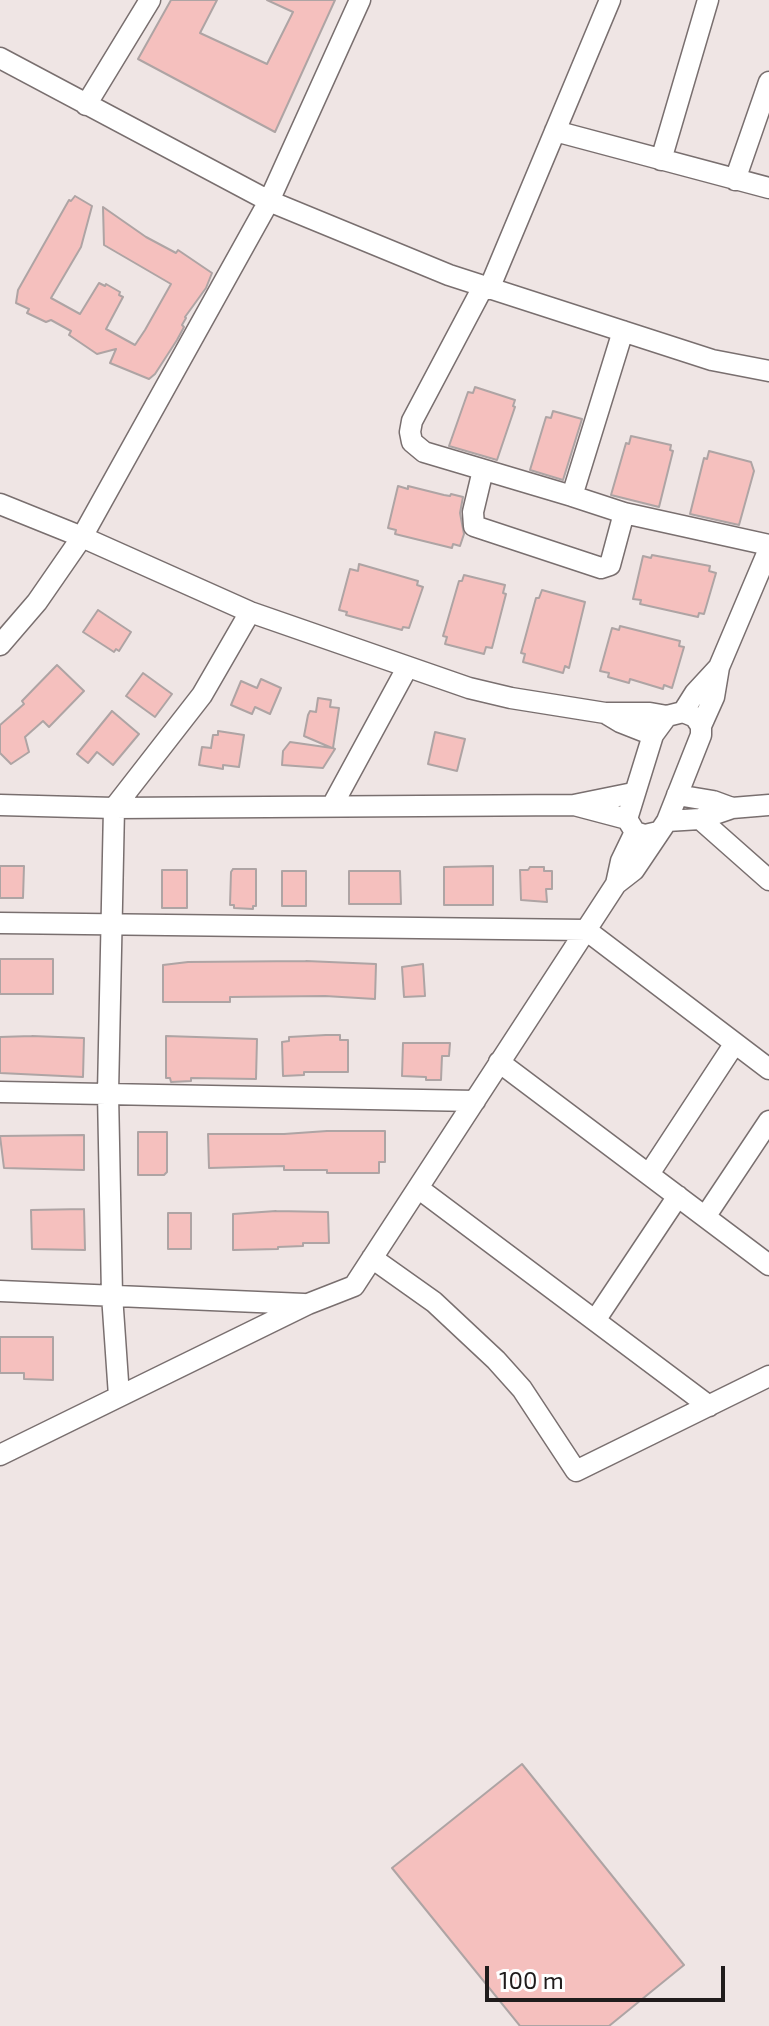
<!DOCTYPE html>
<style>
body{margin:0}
#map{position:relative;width:769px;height:2026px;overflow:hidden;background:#efe5e4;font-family:"Exo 2",sans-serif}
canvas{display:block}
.scale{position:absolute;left:485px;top:1966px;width:240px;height:36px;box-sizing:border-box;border:4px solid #201c1c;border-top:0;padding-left:10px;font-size:24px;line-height:28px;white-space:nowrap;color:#201c1c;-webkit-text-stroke:6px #fff;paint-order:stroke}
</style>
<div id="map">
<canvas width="769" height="2026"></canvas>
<div class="scale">100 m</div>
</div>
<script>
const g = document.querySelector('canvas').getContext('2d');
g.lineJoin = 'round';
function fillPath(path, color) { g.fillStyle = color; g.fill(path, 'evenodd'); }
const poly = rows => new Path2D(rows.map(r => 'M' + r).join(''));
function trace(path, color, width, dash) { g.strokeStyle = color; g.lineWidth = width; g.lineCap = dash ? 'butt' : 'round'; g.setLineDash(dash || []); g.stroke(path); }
const building = poly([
 [171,0,217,0,200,33,267,64,293,12,267,0,335,0,275,132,138,59,171,0],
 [75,196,92,206,81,247,51,298,80,314,99,283,105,286,106,284,120,292,119,295,123,297,106,329,135,345,145,330,171,284,104,245,103,207,146,237,176,253,178,250,212,273,206,288,185,317,186,318,182,325,184,327,177,340,155,374,149,379,110,363,116,349,97,354,69,335,71,331,51,320,46,322,27,313,29,309,16,303,18,290,69,200,71,201,75,196],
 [475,387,515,400,513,406,515,407,497,460,449,446,468,392,473,393,475,387],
 [553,411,582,419,563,480,530,470,546,417,551,418,553,411],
 [631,436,671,445,670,450,673,451,659,507,611,495,626,443,629,444,631,436],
 [709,451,751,462,754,471,739,525,690,514,704,458,707,459,709,451],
 [398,486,408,489,408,486,444,495,450,496,451,494,463,497,460,513,464,534,460,546,453,544,452,548,395,534,396,530,388,528,398,486],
 [652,555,710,566,709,571,716,573,704,614,699,613,698,617,640,604,641,600,633,599,643,556,651,558,652,555],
 [359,564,418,581,417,585,423,587,409,628,403,627,402,630,346,615,347,612,339,610,350,569,358,571,359,564],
 [464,575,505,585,503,593,506,594,492,648,486,647,484,654,445,644,447,637,443,636,459,581,462,581,464,575],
 [542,590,585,602,569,668,565,666,563,673,523,662,525,654,521,653,536,598,539,598,542,590],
 [98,610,131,632,119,651,116,649,114,652,83,632,98,610],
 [620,626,680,641,679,646,684,647,672,688,664,685,663,689,630,679,629,683,608,677,609,673,600,671,612,628,619,630,620,626],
 [57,665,84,691,49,727,43,721,25,737,29,752,11,764,0,753,0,725,24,704,22,701,57,665],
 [143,673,172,694,155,717,126,696,143,673],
 [261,679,281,688,270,714,255,707,252,714,231,705,241,681,257,688,261,679],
 [318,698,331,700,330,707,339,708,333,748,335,749,323,768,282,765,283,751,290,742,332,748,304,736,308,715,310,711,316,712,318,698],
 [112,711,139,734,113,765,97,752,88,763,77,754,112,711],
 [218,731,244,735,239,767,223,765,223,769,199,765,202,747,211,748,213,735,218,735,218,731],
 [435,732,465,739,457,771,428,764,435,732],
 [0,866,24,866,23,898,0,898,0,866],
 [493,866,493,905,444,905,444,867,493,866],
 [530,867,544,867,544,871,552,871,552,889,546,889,547,902,521,900,520,870,528,870,530,867],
 [233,869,256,869,256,906,253,906,253,909,234,908,234,905,230,905,231,872,233,869],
 [162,870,187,870,187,908,162,908,162,870],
 [282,871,306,871,306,906,282,906,282,871],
 [349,871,400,871,401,904,349,904,349,871],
 [0,959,53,959,53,994,0,994,0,959],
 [306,961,376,964,375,999,325,996,230,997,230,1002,163,1002,163,965,188,962,306,961],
 [423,964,425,996,404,997,402,967,423,964],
 [326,1035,340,1035,340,1040,348,1040,348,1072,304,1072,304,1075,283,1076,282,1042,289,1041,289,1037,326,1035],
 [32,1036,84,1038,83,1077,0,1073,0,1037,32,1036],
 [166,1036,257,1039,256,1079,191,1078,191,1081,171,1082,170,1078,166,1078,166,1036],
 [403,1043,450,1043,449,1056,442,1056,441,1080,426,1080,426,1077,402,1076,403,1043],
 [327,1131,385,1131,385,1162,379,1162,379,1173,327,1173,327,1170,284,1170,284,1166,209,1168,208,1134,284,1134,327,1131],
 [138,1132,167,1132,167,1172,164,1175,138,1175,138,1132],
 [84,1135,84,1170,4,1168,0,1136,84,1135],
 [84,1209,85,1250,32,1249,31,1210,84,1209],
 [276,1211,328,1212,329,1243,303,1243,303,1246,278,1247,278,1249,233,1250,233,1214,276,1211],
 [168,1213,191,1213,191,1249,168,1249,168,1213],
 [0,1337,53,1337,53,1380,24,1379,24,1373,0,1373,0,1337],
 [522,1764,684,1965,609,2026,520,2026,392,1868,522,1764]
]);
fillPath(building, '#f5c0be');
trace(building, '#aea4a4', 2);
const street = poly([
 [0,58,269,201,449,275,712,360,769,371],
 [86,105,150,0],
 [555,131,769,188],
 [661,160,708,0],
 [735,180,769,82],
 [483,287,412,421,410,432,412,442,424,452,572,496,623,331],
 [489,289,610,0],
 [483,470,473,512,474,526,601,568,610,565,624,513],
 [572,496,624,513,769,545],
 [0,504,82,537,250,612,469,688,511,698,605,713,650,713,667,716],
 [0,645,37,602,82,537,269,201,360,0],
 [683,712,695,693,719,667],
 [605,713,620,722,653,735],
 [701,726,714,697,719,667,769,549],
 [677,795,713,801,732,808],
 [0,805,114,808,574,805,633,793],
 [574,805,627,819],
 [332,806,407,668],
 [700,819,769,880],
 [667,821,700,819,732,808,769,805],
 [616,884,621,861,635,832],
 [0,923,586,930,769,1069],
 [499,1062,769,1265],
 [0,1092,475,1101],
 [649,1174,735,1043],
 [418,1188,709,1406],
 [705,1217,769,1121],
 [372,1258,434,1302,496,1360,522,1389,576,1471,769,1376],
 [0,1291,304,1304],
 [596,1319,678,1196],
 [119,1396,112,1295,108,1093,114,808,202,695,250,612],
 [0,1455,308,1304,354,1286,616,884,634,870,667,821,701,735,701,726,695,717,683,712,667,716,653,735,627,819,635,832,645,835,658,832]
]);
trace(street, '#796f6f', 23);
trace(street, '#fff', 20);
</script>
